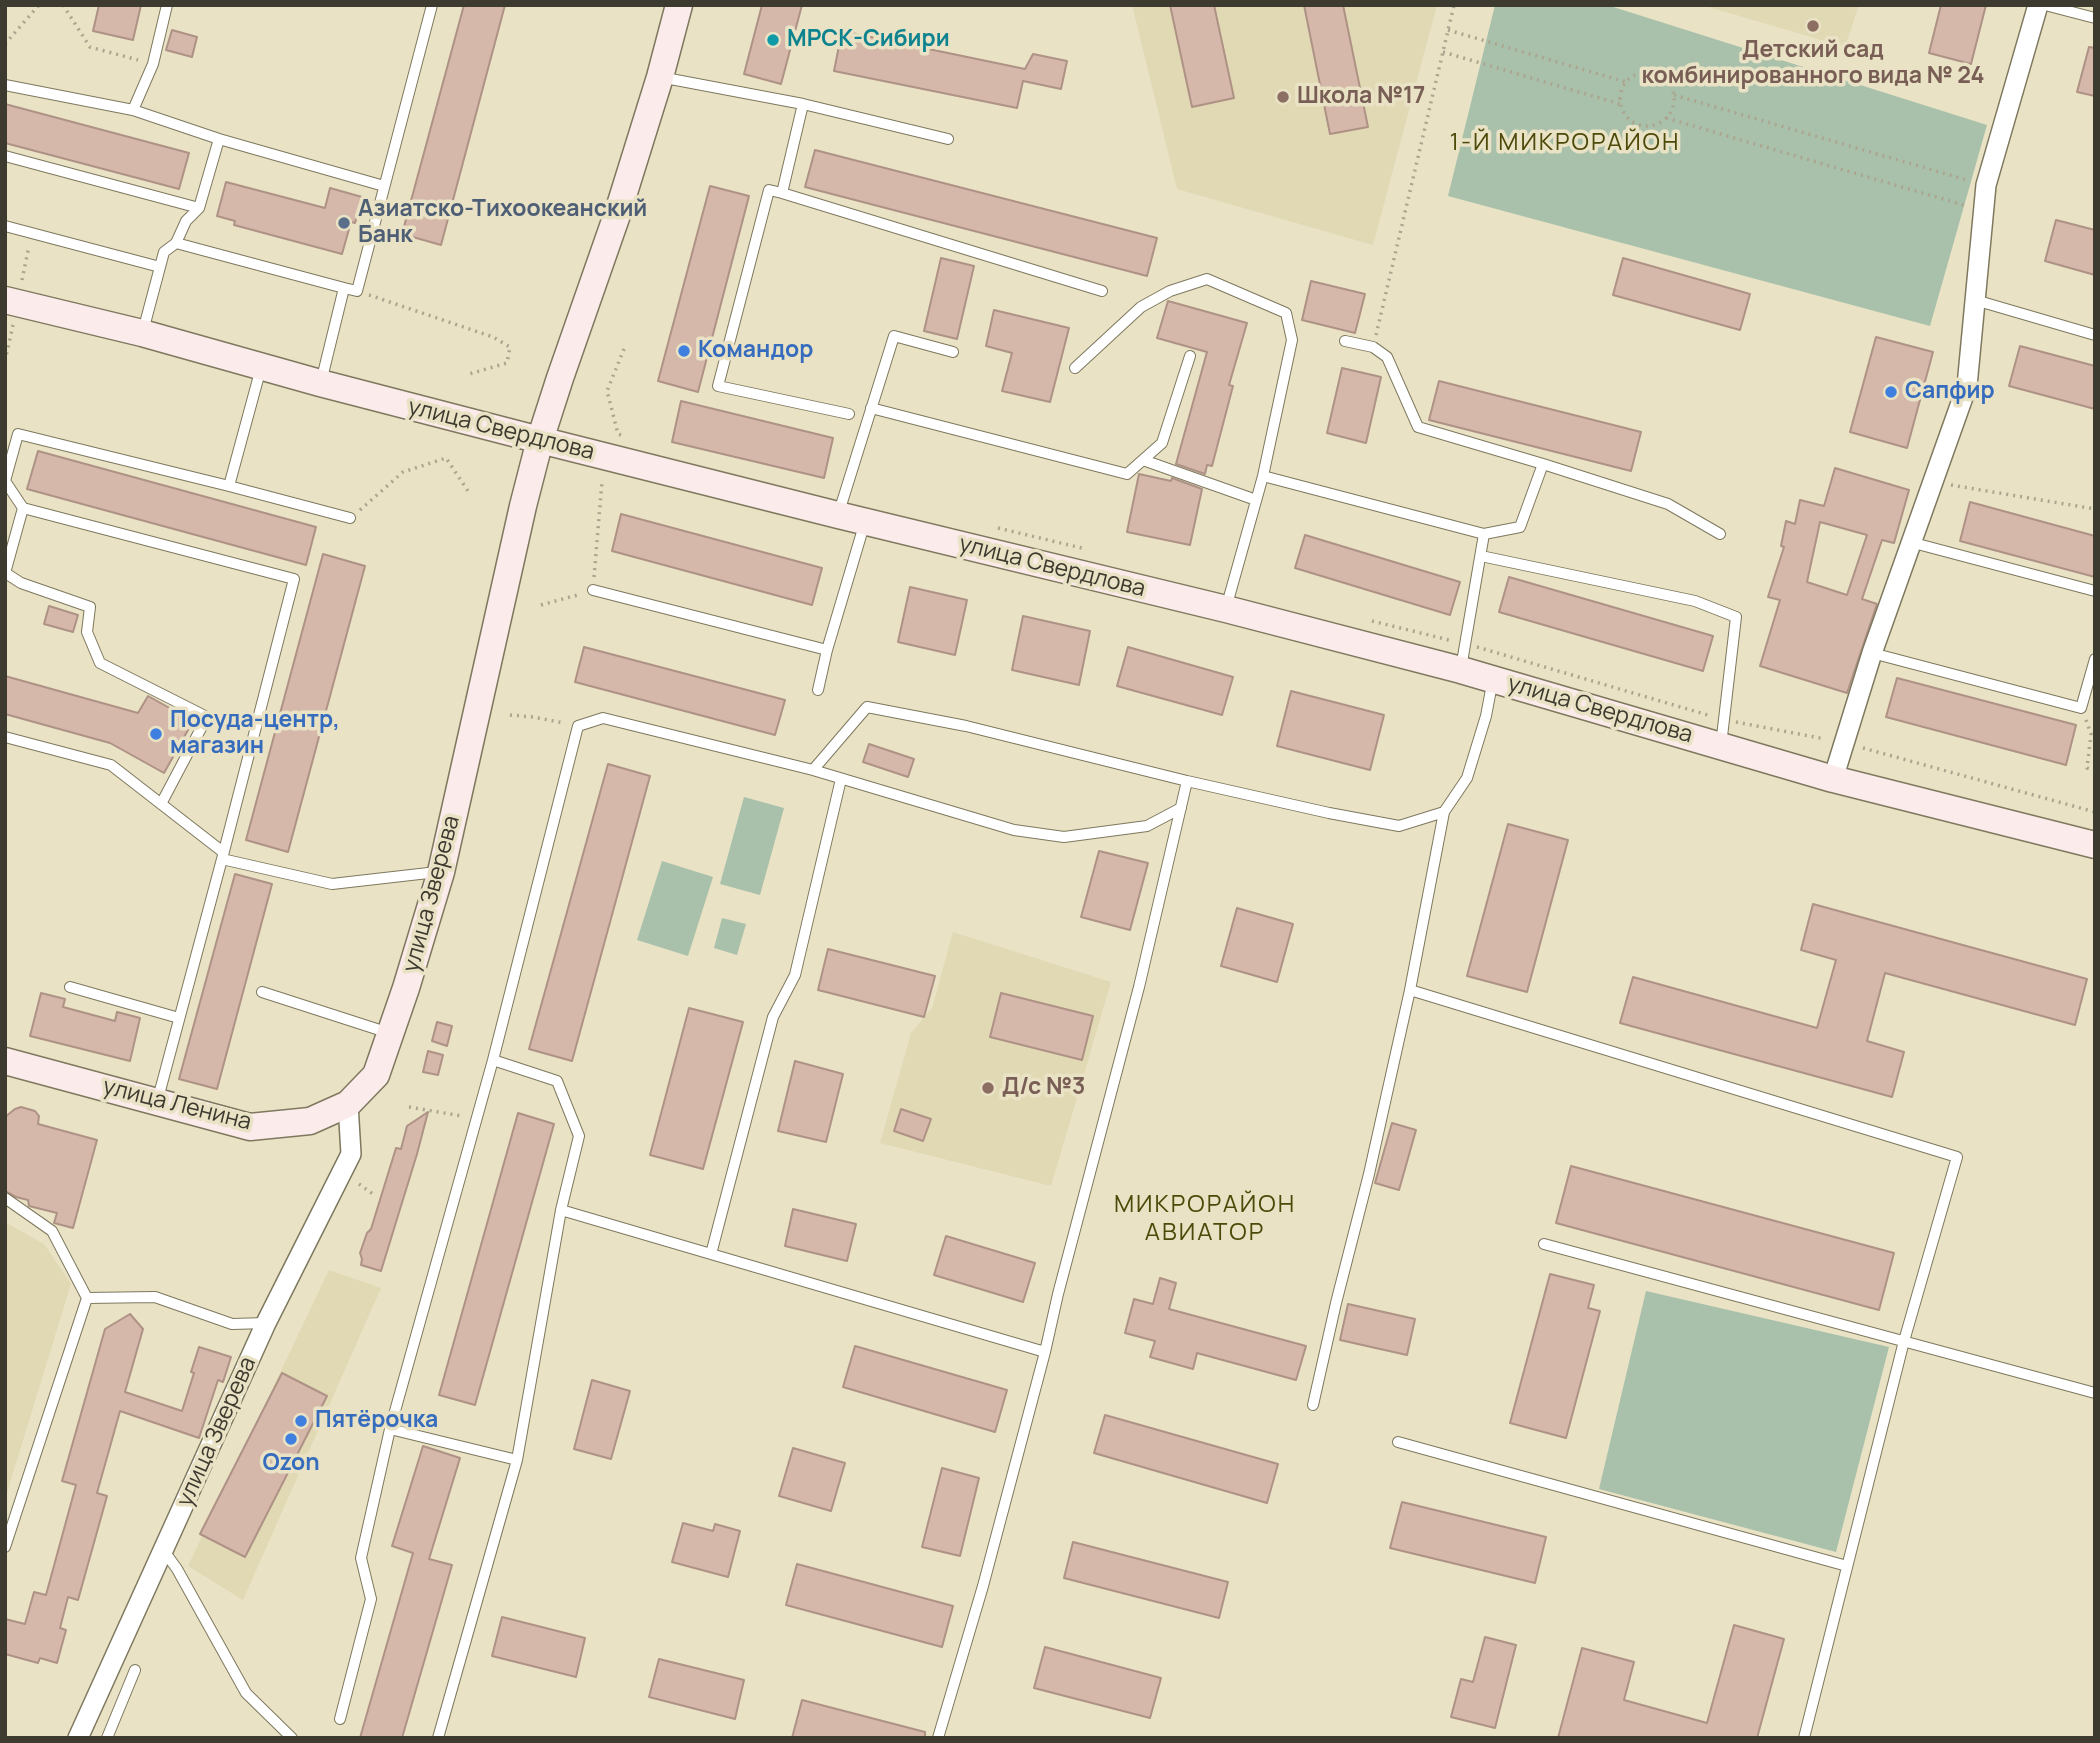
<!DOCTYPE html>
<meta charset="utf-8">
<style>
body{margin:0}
#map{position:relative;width:2100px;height:1743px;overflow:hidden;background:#e9e2c5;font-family:Manrope,sans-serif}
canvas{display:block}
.frame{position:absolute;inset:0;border:7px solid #3d3a2f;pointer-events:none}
</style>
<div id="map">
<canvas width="2100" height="1743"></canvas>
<div class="frame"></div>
</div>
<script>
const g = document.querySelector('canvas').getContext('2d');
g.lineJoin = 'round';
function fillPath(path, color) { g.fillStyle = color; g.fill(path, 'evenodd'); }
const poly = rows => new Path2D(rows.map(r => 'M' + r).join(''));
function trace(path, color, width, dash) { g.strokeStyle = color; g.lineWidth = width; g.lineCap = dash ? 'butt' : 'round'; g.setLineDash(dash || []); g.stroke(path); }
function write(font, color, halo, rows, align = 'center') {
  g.font = font + ' Manrope,sans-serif'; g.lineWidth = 7; g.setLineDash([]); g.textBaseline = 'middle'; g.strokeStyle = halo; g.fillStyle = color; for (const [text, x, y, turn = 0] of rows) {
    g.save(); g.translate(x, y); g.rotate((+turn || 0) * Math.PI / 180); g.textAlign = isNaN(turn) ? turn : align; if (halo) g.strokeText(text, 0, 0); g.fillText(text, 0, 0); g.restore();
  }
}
fillPath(poly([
 [1132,5,1437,5,1373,245,1177,189],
 [1702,5,1859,5,1845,47],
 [953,932,1111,982,1051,1186,880,1143,911,1033,932,1008],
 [5,1222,44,1244,71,1284,5,1499],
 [329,1270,381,1288,243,1600,188,1566]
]), '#e1d8b4');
fillPath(poly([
 [1495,5,1607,5,1987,125,1930,326,1448,196],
 [744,797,784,808,760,895,720,884],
 [662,861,713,877,688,956,637,940],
 [722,918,746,924,737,955,714,948],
 [1646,1291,1889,1347,1836,1552,1599,1489]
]), '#a9c1ab');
const building = poly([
 [99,5,141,5,133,40,93,31,99,5],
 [464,5,505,5,441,245,402,234,464,5],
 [762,5,802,5,781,84,744,74,762,5],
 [1170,5,1214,5,1234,98,1192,107,1170,5],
 [1304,5,1343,5,1368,127,1330,134,1304,5],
 [1941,5,1986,5,1971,64,1929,53,1941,5],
 [172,30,197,37,192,57,166,50,172,30],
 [842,31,1025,69,1033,54,1067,61,1061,89,1023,81,1017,108,834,71,842,31],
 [2089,47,2095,48,2095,96,2077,92,2089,47],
 [5,104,189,153,179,189,5,143,5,104],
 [815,150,1157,238,1147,276,805,187,815,150],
 [226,182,325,208,330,188,362,197,355,223,351,222,342,254,234,225,235,221,217,216,226,182],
 [710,186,749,196,698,392,658,381,710,186],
 [2056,220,2095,230,2095,275,2045,261,2056,220],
 [941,258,974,266,957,339,924,331,941,258],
 [1623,258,1750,294,1740,330,1613,295,1623,258],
 [1311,281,1365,294,1355,333,1302,320,1311,281],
 [1168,301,1247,323,1229,385,1233,386,1212,466,1207,465,1205,474,1176,464,1207,352,1157,338,1168,301],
 [994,310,1069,328,1050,402,1002,391,1012,353,986,346,994,310],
 [1876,337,1933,352,1907,448,1850,432,1876,337],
 [2020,346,2095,366,2095,409,2009,386,2020,346],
 [1342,368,1381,377,1366,443,1327,433,1342,368],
 [1439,381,1641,432,1631,471,1429,420,1439,381],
 [681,401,833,438,824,478,672,442,681,401],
 [38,451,316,527,306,565,27,489,38,451],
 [1835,468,1909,490,1894,543,1882,540,1862,599,1877,604,1847,693,1760,666,1780,600,1768,597,1784,547,1781,546,1786,521,1795,524,1800,500,1824,506,1835,468],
 [1820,522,1867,535,1847,595,1807,582,1820,522],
 [1139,474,1171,481,1172,478,1202,489,1190,545,1127,532,1139,474],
 [1970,502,2095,536,2095,577,1960,541,1970,502],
 [621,514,822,568,812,605,612,551,621,514],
 [1305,535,1460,582,1450,615,1295,568,1305,535],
 [323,554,365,566,288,852,246,840,323,554],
 [1509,577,1713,636,1703,671,1499,612,1509,577],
 [910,587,967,600,955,655,898,642,910,587],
 [49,606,78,615,73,632,44,624,49,606],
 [1023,616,1090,631,1079,685,1012,670,1023,616],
 [584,647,785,700,775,735,575,682,584,647],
 [1128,647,1233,677,1222,715,1117,686,1128,647],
 [5,676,138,713,148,696,193,721,164,773,110,743,5,714,5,676],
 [1897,678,2076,725,2066,765,1886,717,1897,678],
 [1291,691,1384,715,1370,770,1277,746,1291,691],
 [869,744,914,759,908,777,863,762,869,744],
 [608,764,650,776,572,1061,529,1049,608,764],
 [1508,824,1568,840,1527,992,1467,976,1508,824],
 [1099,851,1148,863,1130,930,1081,917,1099,851],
 [235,874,272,884,217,1089,179,1079,235,874],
 [1813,904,2087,979,2075,1025,1885,973,1867,1041,1904,1052,1892,1097,1620,1023,1633,977,1817,1028,1836,960,1801,950,1813,904],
 [1237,908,1293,924,1277,982,1221,966,1237,908],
 [828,949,935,976,924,1017,818,990,828,949],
 [41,993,65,999,63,1007,115,1021,117,1012,140,1018,130,1061,30,1036,41,993],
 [1001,993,1093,1016,1082,1060,990,1037,1001,993],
 [689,1008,743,1022,703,1169,650,1155,689,1008],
 [437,1022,452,1026,447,1046,432,1041,437,1022],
 [428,1051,443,1055,438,1075,423,1072,428,1051],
 [795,1061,843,1074,826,1142,778,1131,795,1061],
 [21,1107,35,1111,39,1116,38,1124,97,1140,73,1228,54,1223,57,1213,29,1206,28,1200,16,1197,5,1191,5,1117,15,1109,21,1107],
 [901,1109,931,1119,923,1141,894,1131,901,1109],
 [428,1112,417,1154,381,1271,361,1265,362,1259,360,1253,367,1233,371,1229,396,1148,401,1149,407,1126,428,1112],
 [518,1113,554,1124,475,1405,439,1395,518,1113],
 [1392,1123,1416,1130,1399,1190,1375,1183,1392,1123],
 [1571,1166,1894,1253,1879,1310,1556,1223,1571,1166],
 [793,1209,856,1224,847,1261,785,1246,793,1209],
 [946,1236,1035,1263,1023,1302,934,1275,946,1236],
 [1550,1274,1594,1285,1588,1308,1600,1311,1566,1438,1510,1423,1550,1274],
 [1160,1278,1176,1283,1169,1309,1306,1346,1296,1380,1197,1353,1193,1369,1150,1357,1155,1341,1125,1333,1134,1299,1153,1304,1160,1278],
 [1348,1304,1415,1319,1407,1355,1340,1340,1348,1304],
 [130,1314,143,1329,125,1392,182,1411,194,1373,191,1372,199,1347,231,1357,223,1382,218,1380,199,1438,120,1411,97,1493,107,1496,78,1600,68,1597,60,1628,66,1630,57,1663,40,1658,38,1663,5,1654,5,1619,25,1624,34,1592,46,1595,76,1485,62,1481,105,1329,130,1314],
 [855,1346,1007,1390,995,1432,843,1387,855,1346],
 [282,1373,327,1396,245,1557,200,1534,282,1373],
 [592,1380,630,1391,611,1459,574,1449,592,1380],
 [1105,1415,1278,1464,1267,1503,1094,1453,1105,1415],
 [423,1446,460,1458,429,1559,452,1565,402,1738,360,1738,413,1553,392,1546,423,1446],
 [793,1448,845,1463,831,1511,779,1496,793,1448],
 [942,1468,979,1478,960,1556,922,1547,942,1468],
 [1402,1502,1546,1537,1535,1583,1390,1548,1402,1502],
 [683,1523,713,1531,715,1524,740,1531,728,1577,672,1562,683,1523],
 [1073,1542,1228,1582,1219,1618,1064,1578,1073,1542],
 [797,1564,953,1606,942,1647,786,1605,797,1564],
 [502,1617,585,1638,576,1677,492,1656,502,1617],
 [1734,1625,1784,1639,1757,1738,1558,1738,1582,1648,1634,1662,1624,1700,1707,1723,1734,1625],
 [1485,1637,1516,1645,1495,1728,1451,1717,1461,1679,1473,1682,1485,1637],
 [1045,1647,1161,1678,1150,1718,1034,1688,1045,1647],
 [659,1659,744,1680,735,1719,649,1697,659,1659],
 [802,1700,925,1732,925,1738,792,1738,802,1700]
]);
fillPath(building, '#d5b8aa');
trace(building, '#ae9285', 2);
const lane = poly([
 [2045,5,2095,18],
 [660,77,803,104,782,193,1102,291],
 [5,85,133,110,219,139,199,208,5,156],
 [803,104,948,139],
 [133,110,153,64,167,5],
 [219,139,384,186],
 [782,193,769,190,718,386,849,414],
 [5,226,160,267],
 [176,243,344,288],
 [1975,300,2095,335],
 [143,331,164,252,176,243,186,221,199,208],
 [1345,341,1373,347,1387,357,1418,427,1543,464,1520,527,1484,534],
 [1075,368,1141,307,1170,291,1207,279,1286,313,1292,340,1263,476],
 [321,382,344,288,357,291,432,5],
 [871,408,1127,474,1162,443,1190,356],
 [1143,460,1256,500],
 [1543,464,1668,504,1720,534],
 [5,481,18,434,229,486,350,518],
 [5,481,23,508],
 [229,486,261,368],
 [838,515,894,336,953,352],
 [1910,542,2095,591],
 [1481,556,1695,601,1736,617,1721,745],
 [5,573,23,508,294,579,222,859,157,1102],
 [7,574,21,583,90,607,87,632,100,663,207,717,161,804],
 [593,590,827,650],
 [1226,608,1263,476,1484,534,1461,668],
 [1872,653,2081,708,2095,659],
 [818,690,827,650,865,522],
 [5,737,111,765,223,852],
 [813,770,1014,830,1064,837,1147,826,1181,808],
 [1444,812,1410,990,1957,1157,1904,1341,1804,1738],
 [222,859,332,884,437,872],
 [70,987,179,1018],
 [262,992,389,1033],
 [493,1060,557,1081,579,1136,561,1210,517,1460],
 [5,1198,52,1231,87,1298],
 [561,1210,1045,1352],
 [1544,1244,2095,1393],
 [711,1254,773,1017,795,975,841,779],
 [1313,1405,1336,1303,1369,1174,1410,990],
 [390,1429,517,1460,438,1738],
 [1398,1442,1847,1566],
 [5,1547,87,1298,155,1297,232,1324,266,1323],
 [164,1551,177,1569,246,1693,292,1738],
 [340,1719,371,1599,361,1558,390,1429,493,1060,578,726,603,718,813,770,867,707,966,726,1187,781,1329,813,1399,826,1444,812,1467,778,1486,716,1493,679],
 [107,1738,135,1670],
 [938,1738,983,1586,1045,1352,1058,1294,1139,987,1187,781]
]);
const street = poly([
 [1833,779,1872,653,1967,386,1986,185,2038,5],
 [78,1738,266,1323,351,1154,348,1104]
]);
const secondary = poly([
 [5,300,142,333,320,383,540,440,838,515,1226,609,1461,670,1833,779,2095,845],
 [5,1061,250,1127,310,1121,348,1104,376,1075,406,988,441,872,523,506,540,440,560,378,618,212,660,77,679,5]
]);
trace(lane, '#7e785e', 12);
trace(street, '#7e785e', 22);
trace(secondary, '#7e785e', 29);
trace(poly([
 [63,5,90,47,138,60],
 [1448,30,1626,82],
 [5,44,39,5],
 [1443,52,1620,104],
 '1620 99a27 27 0 1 1 54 0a27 27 0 1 1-54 0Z',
 [1674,95,1967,180],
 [1666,118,1967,206],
 [22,280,29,246],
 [369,295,493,337,510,347,507,363,469,374],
 [1376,335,1454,5],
 [5,361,13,325],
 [621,435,618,434,607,391,624,349],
 [1951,485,2095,509],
 [360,510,403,472,446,458,468,491],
 [998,528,1086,549],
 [594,577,602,482],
 [541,605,581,594],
 [1372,621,1453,641],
 [1477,647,1711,716],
 [510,715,533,717,564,723],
 [2086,720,2091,734,2087,768,2095,771],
 [1736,722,1825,739],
 [1863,748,2095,812],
 [409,1107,462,1116],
 [359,1184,373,1194]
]), '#aba58f', 3.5, [2, 5]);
trace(lane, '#fff', 10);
trace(street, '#fff', 19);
trace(secondary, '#fcebeb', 26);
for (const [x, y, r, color] of [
 [1813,26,7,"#8d6e63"],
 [773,40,7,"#0f9aa8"],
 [1283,97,7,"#8d6e63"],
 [344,223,7,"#5c6f8a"],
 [684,351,7,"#3f7fe0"],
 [1891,392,7,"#3f7fe0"],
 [156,734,7,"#3f7fe0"],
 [988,1088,7,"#8d6e63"],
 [301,1421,7,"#3f7fe0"],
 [291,1439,7,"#3f7fe0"]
]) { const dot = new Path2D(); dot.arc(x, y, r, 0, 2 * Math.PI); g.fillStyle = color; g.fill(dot); trace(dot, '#e9e2c5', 2.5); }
write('bold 23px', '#0d838f', '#e9e2c5', [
 ["МРСК-Сибири",787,40]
], 'left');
write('bold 23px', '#785e54', '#e9e2c5', [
 ["Детский сад",1813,51,"center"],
 ["комбинированного вида № 24",1813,77,"center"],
 ["Школа №17",1297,97],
 ["Д/с №3",1002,1088]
], 'left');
write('bold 23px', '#4e5e75', '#e9e2c5', [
 ["Азиатско-Тихоокеанский",358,210],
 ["Банк",358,236]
], 'left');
write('bold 23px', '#366cbe', '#e9e2c5', [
 ["Командор",698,351],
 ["Сапфир",1905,392],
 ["Посуда-центр,",170,721],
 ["магазин",170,747],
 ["Пятёрочка",315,1421],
 ["Ozon",291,1464,"center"]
], 'left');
write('23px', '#3d3a2f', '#e9e2c5', [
 ["улица Свердлова",501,430,14],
 ["улица Свердлова",1052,567,14],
 ["улица Свердлова",1600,710,16],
 ["улица Зверева",432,894,-75],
 ["улица Ленина",177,1105,14],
 ["улица Зверева",217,1432,-66]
]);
g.letterSpacing = '2px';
write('24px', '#4d4908', '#e9e2c5', [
 ["1-Й МИКРОРАЙОН",1565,143],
 ["МИКРОРАЙОН",1205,1205],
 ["АВИАТОР",1205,1233]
]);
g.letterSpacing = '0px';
</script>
